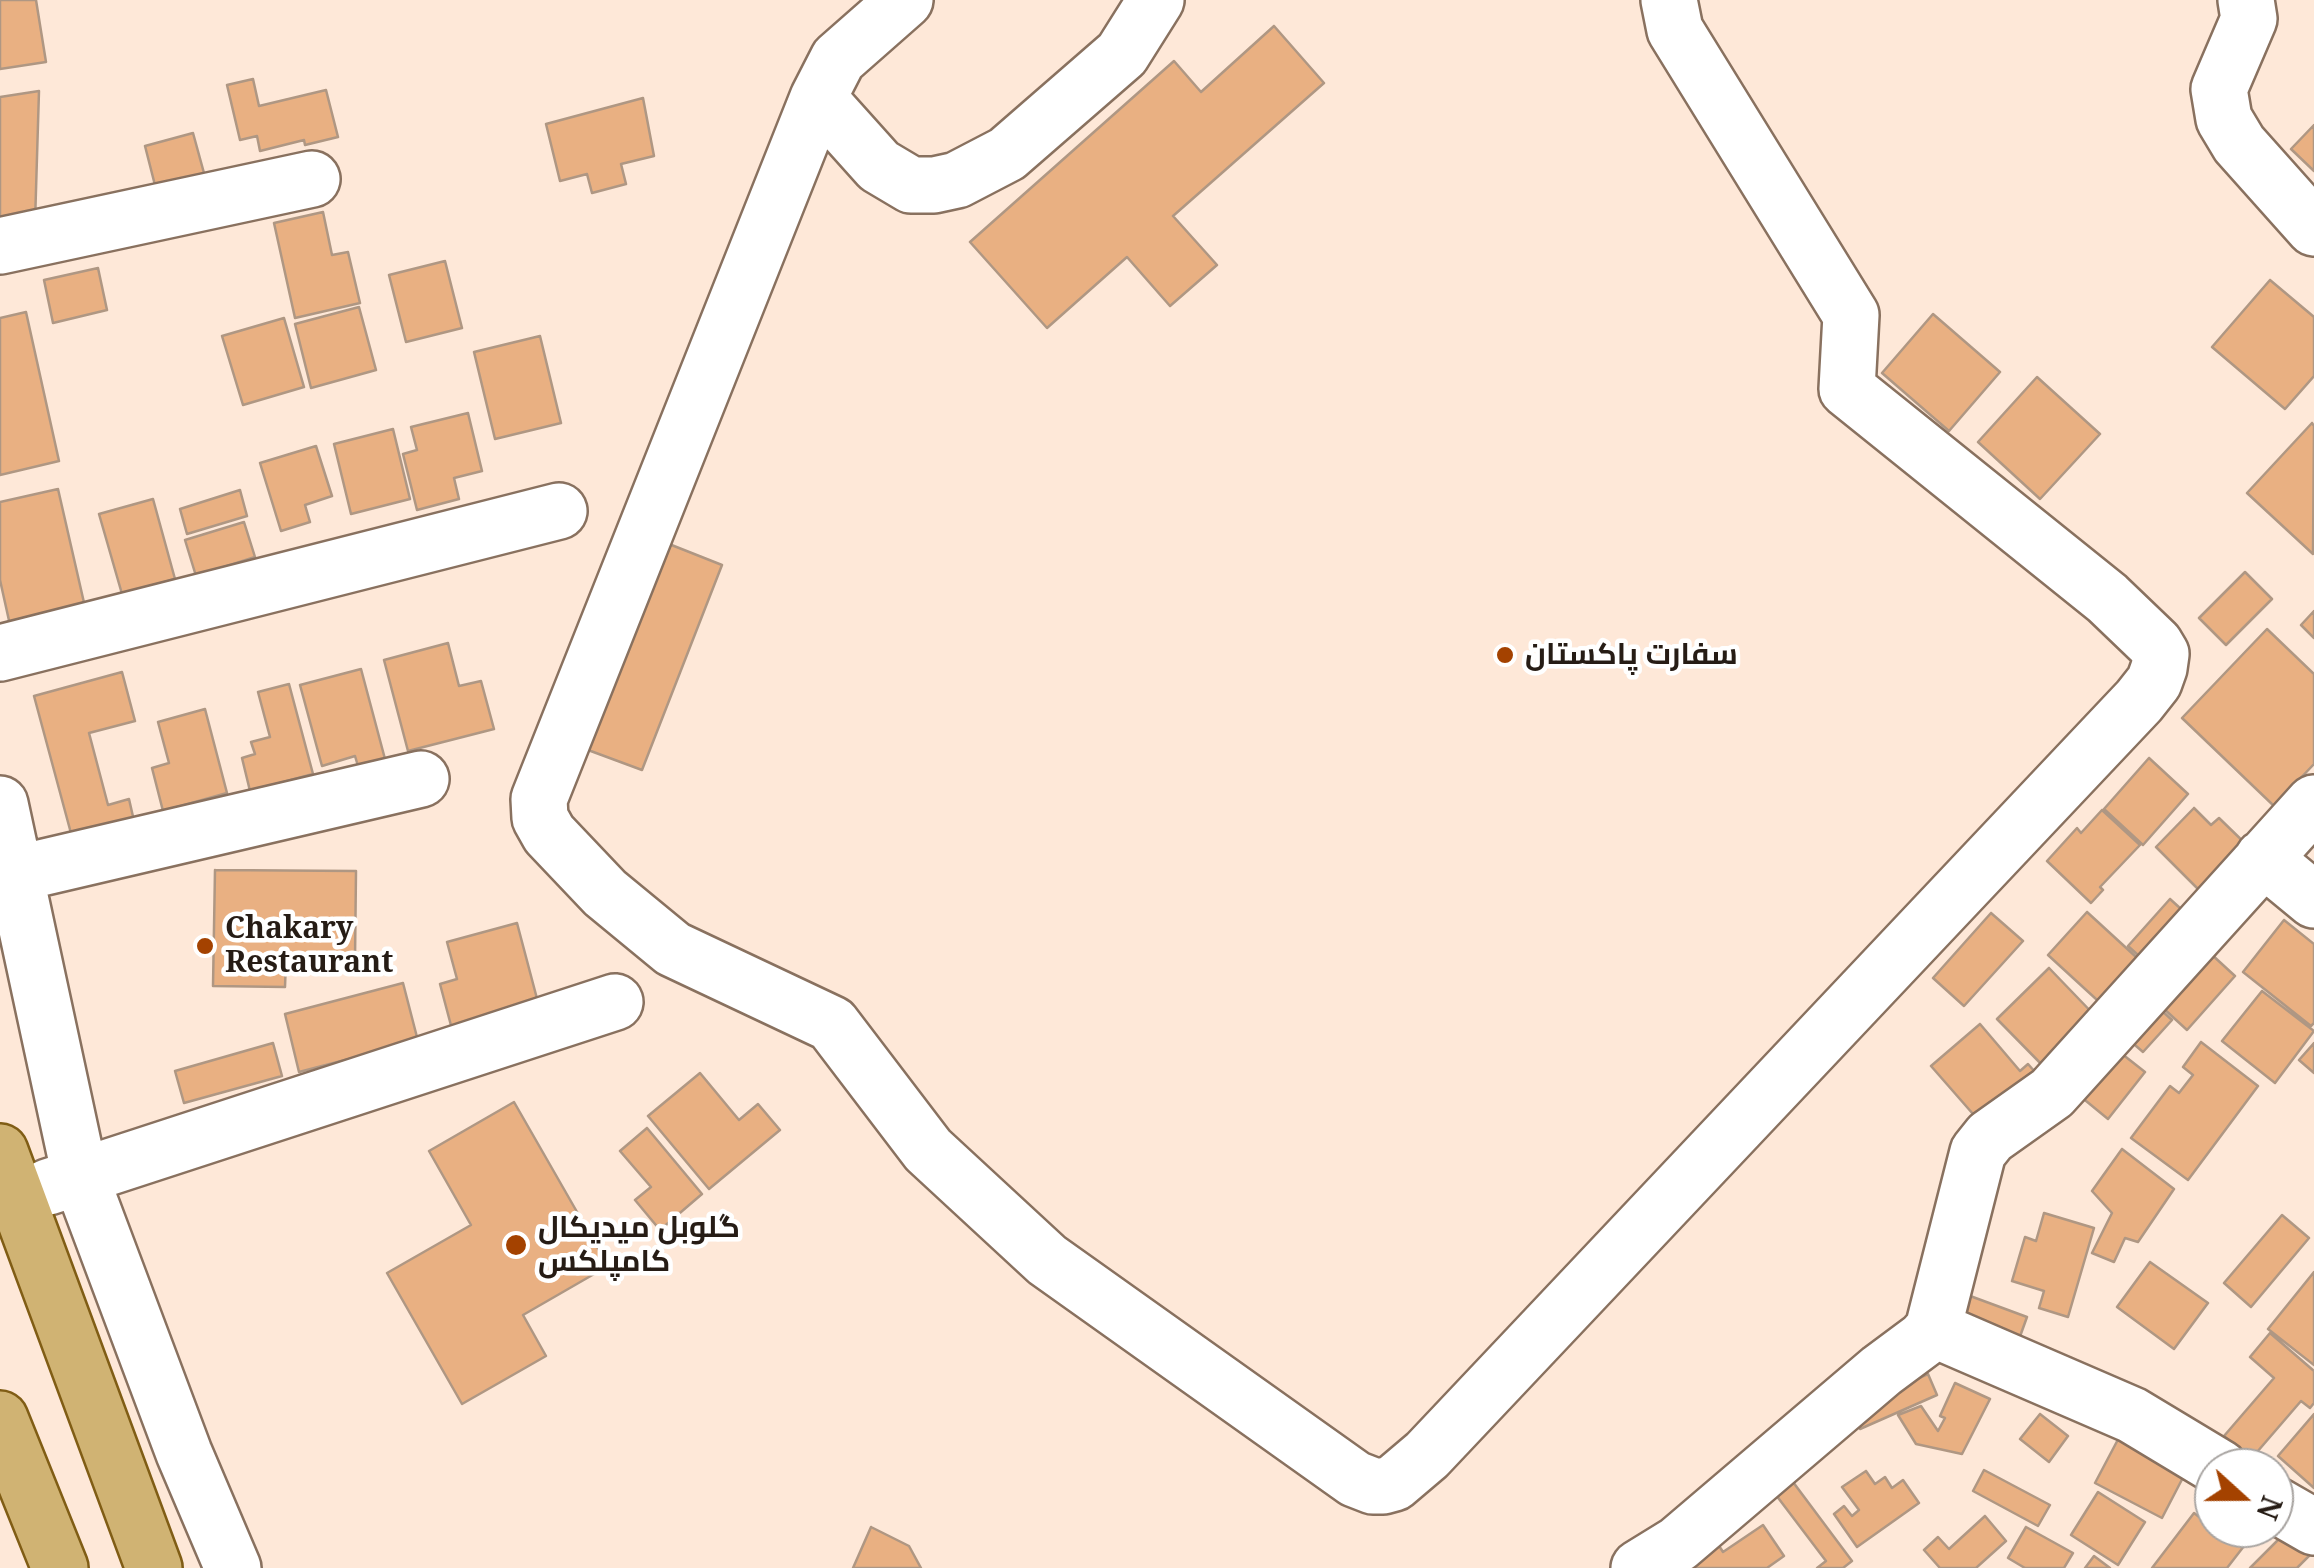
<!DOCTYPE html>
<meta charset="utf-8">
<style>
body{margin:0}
#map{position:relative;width:2314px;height:1568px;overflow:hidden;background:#fee8d8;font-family:"Noto Serif",serif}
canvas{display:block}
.north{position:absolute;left:2194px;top:1448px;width:100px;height:100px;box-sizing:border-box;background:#fff;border:2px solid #a8a4a1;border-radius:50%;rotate:111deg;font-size:28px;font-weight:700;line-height:40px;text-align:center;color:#261c15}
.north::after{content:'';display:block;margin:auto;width:35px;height:45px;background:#a44200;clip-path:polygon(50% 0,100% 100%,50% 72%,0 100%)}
</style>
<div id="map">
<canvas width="2314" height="1568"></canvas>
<div class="north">N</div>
</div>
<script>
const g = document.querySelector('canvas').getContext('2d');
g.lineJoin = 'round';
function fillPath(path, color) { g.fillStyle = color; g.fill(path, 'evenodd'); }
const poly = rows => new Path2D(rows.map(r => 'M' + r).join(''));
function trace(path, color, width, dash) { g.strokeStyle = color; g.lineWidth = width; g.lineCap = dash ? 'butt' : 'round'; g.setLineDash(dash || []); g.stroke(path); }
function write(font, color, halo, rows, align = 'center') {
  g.font = font + ' "Noto Serif",Cairo,serif'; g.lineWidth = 9; g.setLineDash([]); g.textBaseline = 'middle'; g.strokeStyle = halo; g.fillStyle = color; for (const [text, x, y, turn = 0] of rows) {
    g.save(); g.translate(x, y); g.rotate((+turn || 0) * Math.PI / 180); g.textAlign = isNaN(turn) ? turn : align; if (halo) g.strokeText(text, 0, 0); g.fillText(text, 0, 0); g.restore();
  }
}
const building = poly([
 [0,0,36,0,46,62,0,69,0,0],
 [1274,26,1324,83,1173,216,1217,265,1170,306,1127,257,1047,328,970,242,1174,61,1201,92,1274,26],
 [253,79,259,106,326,90,338,137,305,145,304,140,260,151,257,136,240,140,227,85,253,79],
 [39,91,35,223,0,228,0,97,39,91],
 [643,98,654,156,621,164,626,184,592,193,587,174,560,181,546,124,643,98],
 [2314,125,2314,171,2291,149,2314,125],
 [193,133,207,184,158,197,145,146,193,133],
 [323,212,332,255,348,252,360,303,295,318,274,223,323,212],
 [445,261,462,328,406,342,389,275,445,261],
 [98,268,107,310,53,323,44,280,98,268],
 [2270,280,2314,317,2314,376,2285,409,2212,347,2270,280],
 [359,307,376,370,311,388,295,324,359,307],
 [26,312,59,461,0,475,0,318,26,312],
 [1933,314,2000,372,1949,431,1882,373,1933,314],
 [284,318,304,387,243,405,222,336,284,318],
 [540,336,561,423,495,439,474,352,540,336],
 [2037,377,2100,434,2040,499,1978,442,2037,377],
 [468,413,482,471,454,478,459,499,417,510,403,454,417,450,411,427,468,413],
 [2312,423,2314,426,2313,554,2247,493,2312,423],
 [393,429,410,499,351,514,334,444,393,429],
 [316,446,332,496,305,505,310,522,281,531,260,463,316,446],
 [58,489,85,607,10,625,0,580,0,502,58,489],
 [240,490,247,516,187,534,180,509,240,490],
 [153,499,175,579,122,594,99,514,153,499],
 [244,522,255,557,196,576,185,540,244,522],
 [669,544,722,565,642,770,588,750,669,544],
 [2245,572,2272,599,2226,645,2199,618,2245,572],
 [2314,611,2314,638,2301,625,2314,611],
 [2267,629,2314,674,2314,764,2274,806,2182,718,2267,629],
 [448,643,459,686,481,681,494,729,408,751,384,660,448,643],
 [361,669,385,759,358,766,355,756,322,766,300,685,361,669],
 [122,672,135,721,89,733,108,805,129,799,134,821,72,837,34,696,122,672],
 [289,684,313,774,250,791,242,758,255,754,251,742,270,737,258,692,289,684],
 [205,709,227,793,163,811,152,768,169,763,158,722,205,709],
 [2149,758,2188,794,2143,845,2104,809,2149,758],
 [2194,808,2211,825,2219,818,2253,851,2207,898,2156,847,2194,808],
 [2102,810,2140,845,2100,887,2103,890,2091,903,2047,861,2077,828,2081,833,2102,810],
 [215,870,356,871,355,960,286,960,285,987,213,986,215,870],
 [2170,899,2191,918,2149,965,2128,946,2170,899],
 [2087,912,2147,967,2108,1010,2048,955,2087,912],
 [1991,913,2023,941,1964,1006,1933,978,1991,913],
 [2284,920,2314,944,2314,1023,2311,1026,2243,972,2284,920],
 [517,923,540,1010,453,1033,440,984,457,979,447,942,517,923],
 [2198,942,2235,976,2187,1030,2150,996,2198,942],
 [2049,968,2101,1022,2050,1073,1997,1019,2049,968],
 [403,983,418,1041,299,1072,285,1014,403,983],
 [2262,991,2314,1031,2275,1083,2222,1041,2262,991],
 [2150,1000,2172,1020,2143,1052,2121,1033,2150,1000],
 [1980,1024,2020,1071,2028,1064,2043,1081,1987,1130,1931,1066,1980,1024],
 [2201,1042,2258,1086,2188,1180,2131,1138,2170,1086,2179,1093,2193,1075,2183,1067,2201,1042],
 [273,1043,282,1076,184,1103,175,1071,273,1043],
 [2314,1043,2314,1073,2299,1060,2314,1043],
 [2117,1050,2145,1072,2108,1119,2080,1096,2117,1050],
 [700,1073,739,1120,758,1104,780,1130,709,1189,648,1116,700,1073],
 [514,1102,608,1266,523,1315,546,1356,462,1404,387,1273,471,1225,429,1151,514,1102],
 [647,1128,702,1194,660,1230,635,1200,651,1187,620,1151,647,1128],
 [2122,1149,2174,1189,2138,1242,2125,1238,2114,1262,2092,1253,2112,1213,2092,1191,2122,1149],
 [2044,1213,2094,1228,2068,1317,2039,1308,2044,1291,2012,1281,2025,1237,2036,1241,2044,1213],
 [2282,1215,2309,1238,2251,1307,2224,1283,2282,1215],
 [2150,1262,2208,1303,2174,1349,2117,1307,2150,1262],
 [2314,1272,2314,1365,2268,1329,2314,1272],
 [1954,1290,2027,1317,2018,1342,1944,1315,1954,1290],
 [2270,1333,2314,1371,2314,1403,2310,1408,2301,1401,2251,1459,2224,1436,2274,1378,2250,1357,2270,1333],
 [1928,1374,1937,1395,1860,1429,1851,1408,1928,1374],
 [1955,1383,1990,1399,1962,1454,1916,1444,1898,1415,1921,1406,1938,1431,1945,1418,1940,1416,1955,1383],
 [2040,1414,2068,1436,2049,1462,2020,1439,2040,1414],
 [2314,1414,2314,1488,2278,1456,2314,1414],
 [2123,1430,2190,1464,2162,1518,2095,1483,2123,1430],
 [1984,1470,2050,1505,2038,1526,1973,1491,1984,1470],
 [1866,1471,1875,1484,1885,1477,1892,1488,1903,1480,1919,1503,1857,1547,1834,1514,1844,1506,1852,1516,1859,1510,1842,1487,1866,1471],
 [1793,1482,1852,1561,1843,1568,1817,1568,1826,1561,1776,1495,1793,1482],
 [2098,1492,2145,1522,2118,1565,2071,1535,2098,1492],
 [2214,1505,2214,1528,2258,1528,2227,1568,2152,1568,2194,1513,2203,1520,2214,1505],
 [1985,1516,2006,1541,1976,1568,1940,1568,1924,1550,1938,1537,1949,1549,1985,1516],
 [1763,1525,1784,1556,1767,1568,1691,1568,1714,1538,1723,1552,1763,1525],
 [2293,1525,2314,1551,2297,1568,2250,1568,2293,1525],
 [871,1527,909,1546,921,1568,853,1568,871,1527],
 [2026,1527,2073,1553,2064,1568,2025,1568,2008,1558,2026,1527],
 [2094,1556,2110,1568,2085,1568,2094,1556]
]);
fillPath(building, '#e9b082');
trace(building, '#af9783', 2.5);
const minor = poly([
 [905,0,838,59,818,98,879,166,911,185,934,185,957,180,1007,154,1122,54,1156,0],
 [2246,0,2249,19,2219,89,2224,119,2239,144,2314,228],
 [818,98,539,799,540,818,549,834,605,893,673,949,832,1024,928,1150,1047,1260,1355,1479,1373,1486,1383,1486,1394,1483,1427,1455,2139,701,2154,682,2159,668,2161,654,2155,644,2107,598,1847,389,1851,315,1675,30,1669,0],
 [0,246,312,179],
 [0,653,559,511],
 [0,804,80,1176,184,1453,233,1568],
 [2263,858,2314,900],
 [15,874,421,779],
 [48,1187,615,1002],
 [1933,1329,2132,1415,2220,1468],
 [2274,1504,2314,1527],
 [1639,1568,1678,1544,1881,1371,1924,1339,1933,1329,1978,1152,1990,1137,2052,1093,2314,803]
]);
const major = poly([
 [0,1152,154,1568],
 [0,1419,60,1568]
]);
trace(minor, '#89715f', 60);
trace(major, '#805d15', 60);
trace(minor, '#fff', 55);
trace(major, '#d0b373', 55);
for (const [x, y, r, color] of [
 [1505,655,10,"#a44200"],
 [205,946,10,"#a44200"],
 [516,1245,12,"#a44200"]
]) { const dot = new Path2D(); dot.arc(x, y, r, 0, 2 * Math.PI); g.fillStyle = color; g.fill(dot); trace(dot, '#fff', 4); }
write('bold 30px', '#261c15', '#fff', [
 ["سفارت پاکستان",1525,655],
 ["Chakary",225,929],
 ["Restaurant",225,963],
 ["گلوبل میدیکال",538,1228],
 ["کامپلکس",538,1262]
], 'left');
</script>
